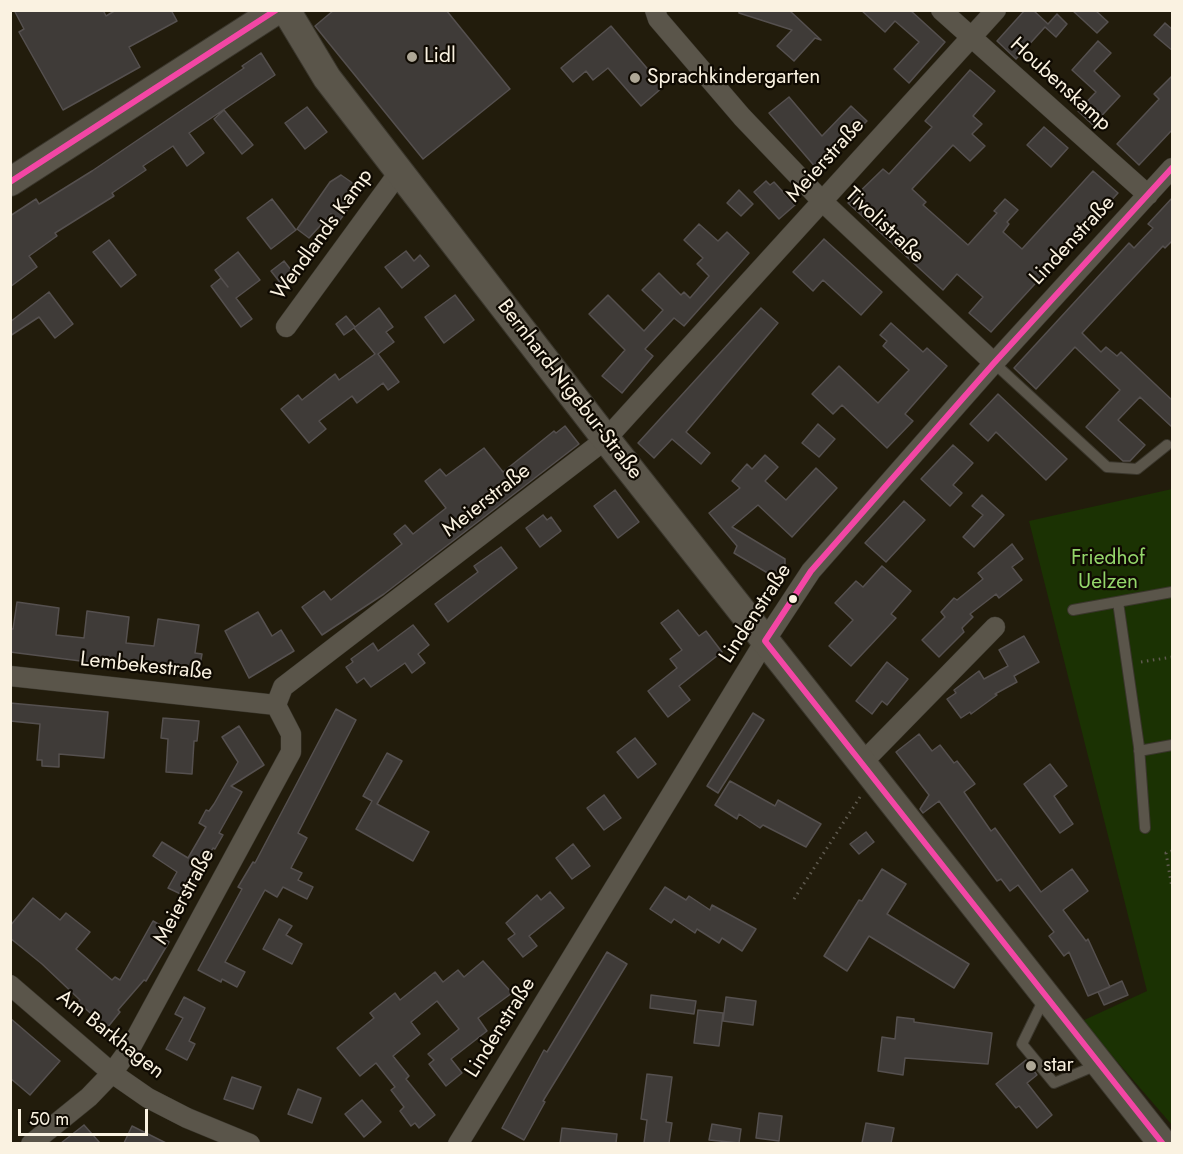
<!DOCTYPE html>
<meta charset="utf-8">
<style>
body{margin:0}
#map{position:relative;width:1183px;height:1154px;overflow:hidden;background:#221c0c;font-family:Jost,sans-serif}
canvas{display:block}
.frame{position:absolute;inset:0;border:12px solid #faf2e1;pointer-events:none}
.scale{position:absolute;left:18px;top:1109px;width:130px;height:27px;box-sizing:border-box;border:3px solid #faf2e1;border-top:0;padding-left:8px;font-size:18px;line-height:21px;white-space:nowrap;color:#faf2e1;-webkit-text-stroke:4px #0f0a02;paint-order:stroke}
</style>
<div id="map">
<canvas width="1183" height="1154"></canvas>
<div class="frame"></div>
<div class="scale">50 m</div>
</div>
<script>
const g = document.querySelector('canvas').getContext('2d');
g.lineJoin = 'round';
function fillPath(path, color) { g.fillStyle = color; g.fill(path, 'evenodd'); }
const poly = rows => new Path2D(rows.map(r => 'M' + r).join(''));
function trace(path, color, width, dash) { g.strokeStyle = color; g.lineWidth = width; g.lineCap = dash ? 'butt' : 'round'; g.setLineDash(dash || []); g.stroke(path); }
function write(font, color, halo, rows, align = 'center') {
  g.font = font + ' Jost,sans-serif'; g.lineWidth = 4.5; g.setLineDash([]); g.textBaseline = 'middle'; g.strokeStyle = halo; g.fillStyle = color; for (const [text, x, y, turn = 0] of rows) {
    g.save(); g.translate(x, y); g.rotate((+turn || 0) * Math.PI / 180); g.textAlign = isNaN(turn) ? turn : align; if (halo) g.strokeText(text, 0, 0); g.fillText(text, 0, 0); g.restore();
  }
}
fillPath(poly([
 [1172,489,1172,1125,1082,1021,1147,991,1029,521]
]), '#1b3203');
const building = poly([
 [14,10,103,10,106,16,116,10,171,10,177,21,129,47,140,67,63,110,19,32,24,29,14,10],
 [334,10,446,10,510,89,423,159,315,26,334,10],
 [739,10,789,10,821,40,815,38,794,61,777,46,792,30,739,13,739,10],
 [861,10,910,10,945,42,909,83,894,69,919,42,895,21,885,32,861,10],
 [1025,10,1033,10,1048,24,1057,14,1067,24,1056,37,1045,27,1016,59,997,41,1025,10],
 [1072,10,1095,10,1108,22,1097,33,1072,10],
 [1165,23,1173,30,1173,51,1154,35,1165,23],
 [611,26,663,87,641,106,608,68,593,80,586,71,573,82,561,68,611,26],
 [1098,41,1111,53,1094,71,1120,96,1093,125,1078,111,1096,92,1072,70,1098,41],
 [261,53,275,75,189,133,204,153,187,166,173,146,143,166,146,170,112,193,114,196,55,233,57,236,29,256,37,267,10,287,10,216,36,199,39,204,92,171,244,68,242,66,261,53],
 [970,70,995,91,973,116,982,124,972,134,985,146,970,161,953,145,912,189,926,202,923,205,968,245,997,213,994,211,1005,199,1018,210,1007,222,1009,224,1003,232,1022,249,1093,171,1118,193,991,332,969,313,983,297,957,274,943,290,848,203,883,169,889,174,932,127,925,121,970,70],
 [1173,75,1173,129,1139,165,1117,144,1159,99,1154,94,1173,75],
 [789,97,822,136,851,106,867,121,817,169,769,113,789,97],
 [307,107,327,132,305,149,285,123,307,107],
 [224,110,253,145,242,154,214,119,224,110],
 [1044,127,1068,148,1051,167,1027,145,1044,127],
 [341,175,354,184,347,193,355,199,340,220,331,214,309,238,297,229,330,182,341,175],
 [766,181,770,185,774,182,795,205,779,219,754,192,766,181],
 [739,190,753,204,741,216,727,203,739,190],
 [1173,197,1173,240,1165,248,1163,246,1082,333,1101,352,1106,347,1117,356,1121,352,1173,401,1173,428,1140,397,1118,420,1145,445,1130,461,1123,461,1086,427,1120,390,1075,347,1036,389,1014,368,1129,243,1134,248,1153,228,1148,224,1173,197],
 [272,199,296,230,271,249,247,218,272,199],
 [699,224,718,241,727,232,749,253,684,326,674,318,645,349,653,356,622,393,602,376,625,350,589,314,608,295,644,331,663,310,642,290,659,273,681,295,684,292,690,298,709,276,697,264,703,258,684,240,699,224],
 [824,239,882,292,861,315,823,280,813,291,793,272,824,239],
 [109,240,136,275,121,287,93,252,109,240],
 [406,251,414,261,420,255,429,266,402,288,385,267,406,251],
 [238,252,260,280,236,298,252,319,241,327,211,286,221,278,228,287,215,270,238,252],
 [284,261,295,275,282,285,271,271,284,261],
 [49,292,73,324,55,338,39,317,10,336,10,322,49,292],
 [455,295,474,320,444,343,425,317,455,295],
 [379,308,393,327,386,332,394,342,378,354,399,382,388,390,383,383,357,403,352,396,319,421,326,429,309,443,281,409,298,395,302,400,335,374,339,380,375,354,354,328,344,335,336,324,346,316,355,327,379,308],
 [761,308,778,323,686,432,710,453,701,464,672,439,654,458,638,443,761,308],
 [891,323,923,352,927,348,947,366,905,414,913,421,887,448,842,405,833,414,812,394,839,366,878,403,909,370,883,346,887,341,880,335,891,323],
 [998,394,1067,459,1046,480,996,432,988,441,970,424,998,394],
 [818,424,835,439,819,457,802,443,818,424],
 [565,426,579,444,384,594,322,635,302,607,324,591,331,600,402,544,394,534,405,525,413,534,446,508,425,481,440,469,446,476,484,448,503,472,554,431,556,433,565,426],
 [953,445,973,463,953,485,962,493,950,506,921,479,953,445],
 [765,455,778,467,765,481,786,500,816,468,837,488,792,537,758,505,732,527,785,559,785,564,776,578,734,553,737,546,709,513,740,488,732,481,747,464,752,469,765,455],
 [615,490,639,522,618,538,594,506,615,490],
 [982,495,1004,515,974,547,963,537,983,515,972,506,982,495],
 [904,501,925,520,886,562,865,543,904,501],
 [543,515,547,520,551,517,561,531,540,547,526,528,543,515],
 [1012,544,1023,559,1012,567,1022,580,999,598,996,594,970,614,973,617,962,628,964,632,939,657,922,640,945,617,941,612,954,598,957,600,983,579,978,573,1012,544],
 [501,547,517,568,448,622,435,604,478,572,474,566,501,547],
 [882,566,911,591,891,614,896,618,851,666,829,646,853,620,835,603,856,581,863,587,882,566],
 [17,602,59,608,56,635,84,638,87,611,129,617,126,643,154,646,158,619,199,625,195,653,202,654,198,676,10,652,10,629,13,629,17,602],
 [678,610,699,636,706,631,722,652,679,686,690,700,668,717,648,691,677,668,670,659,682,650,661,623,678,610],
 [258,612,272,636,281,630,294,651,249,678,225,631,258,612],
 [413,625,429,645,418,654,425,663,412,673,405,663,371,687,364,678,357,683,346,667,353,662,351,659,373,643,378,651,413,625],
 [1024,636,1039,662,1014,676,1017,682,995,694,997,695,971,714,970,712,961,718,947,699,956,693,954,690,979,671,984,679,1008,666,999,650,1024,636],
 [887,662,908,679,887,705,882,701,872,714,856,701,887,662],
 [10,703,108,712,104,758,59,754,59,767,42,766,42,760,37,760,40,724,10,721,10,703],
 [336,709,356,720,298,833,307,838,291,868,302,873,298,880,313,887,307,899,283,887,277,897,265,890,225,962,245,972,237,987,222,979,221,982,198,970,242,889,238,887,253,862,255,863,336,709],
 [753,713,764,720,718,793,707,786,753,713],
 [163,718,199,721,197,741,194,741,192,774,166,772,168,739,161,738,163,718],
 [239,726,264,765,231,786,242,792,219,833,223,835,215,849,213,848,187,897,168,888,177,872,153,856,162,842,188,858,206,827,199,823,206,810,209,811,214,804,238,762,222,737,239,726],
 [919,734,932,751,940,745,954,763,957,761,975,784,964,792,991,831,995,828,1041,892,1072,869,1088,891,1063,910,1086,941,1088,939,1110,987,1088,996,1069,952,1064,956,1049,936,1054,932,1018,885,1010,891,1001,879,997,881,939,801,923,813,920,809,929,795,896,752,919,734],
 [635,738,656,764,638,778,617,752,635,738],
 [387,753,402,761,377,804,429,832,413,861,356,829,372,801,363,796,387,753],
 [1050,764,1067,786,1054,796,1073,824,1060,833,1024,784,1050,764],
 [730,781,775,806,778,800,821,824,806,847,763,825,760,828,739,814,737,819,715,805,730,781],
 [604,795,621,818,604,830,587,808,604,795],
 [866,832,874,842,859,854,850,844,866,832],
 [573,844,590,866,572,879,556,858,573,844],
 [882,869,906,884,887,914,969,964,954,988,869,936,847,971,824,956,859,900,862,901,882,869],
 [665,887,686,900,689,896,710,910,712,905,756,929,742,951,722,938,719,943,697,929,695,933,674,919,671,923,650,909,665,887],
 [550,892,564,908,529,936,537,946,523,957,508,939,515,934,506,923,537,895,541,900,550,892],
 [33,898,60,920,66,913,90,932,76,949,112,980,115,977,120,980,153,921,169,930,164,939,169,942,146,981,144,980,118,1010,120,1012,107,1028,78,1002,80,1000,42,964,10,938,10,926,33,898],
 [279,919,292,926,286,935,302,944,292,964,263,949,279,919],
 [607,952,627,964,543,1101,545,1102,524,1140,502,1128,544,1050,547,1052,607,952],
 [483,961,512,993,478,1018,487,1031,451,1059,462,1073,446,1086,429,1064,434,1060,428,1054,459,1029,437,1001,411,1022,420,1034,393,1056,409,1076,406,1079,435,1115,419,1128,415,1123,411,1126,400,1111,404,1107,391,1090,395,1087,376,1063,360,1076,337,1048,374,1018,370,1013,395,993,400,1000,435,972,443,982,458,970,464,977,483,961],
 [1122,981,1128,995,1104,1005,1098,992,1122,981],
 [651,995,696,1001,694,1014,650,1008,651,995],
 [184,997,205,1008,189,1041,195,1044,187,1060,166,1049,183,1018,175,1014,184,997],
 [726,997,756,1001,753,1025,723,1021,726,997],
 [698,1010,723,1013,719,1046,694,1043,698,1010],
 [897,1017,914,1019,914,1022,992,1033,988,1064,905,1058,903,1075,878,1071,882,1037,895,1039,897,1017],
 [10,1018,60,1061,30,1095,10,1078,10,1018],
 [1026,1060,1037,1075,1027,1083,1052,1115,1037,1128,1019,1106,1016,1108,996,1084,1026,1060],
 [647,1074,672,1077,666,1122,672,1123,669,1143,644,1143,647,1120,641,1119,647,1074],
 [232,1077,261,1087,253,1109,224,1099,232,1077],
 [298,1089,321,1098,312,1123,288,1114,298,1089],
 [362,1100,381,1122,364,1137,345,1114,362,1100],
 [759,1113,782,1116,779,1141,756,1138,759,1113],
 [866,1123,894,1128,891,1143,862,1143,866,1123],
 [712,1124,741,1129,739,1143,709,1140,712,1124],
 [84,1125,100,1143,61,1143,84,1125],
 [132,1126,166,1143,124,1143,132,1126],
 [562,1128,617,1134,616,1143,560,1143,562,1128]
]);
fillPath(building, '#3f3b38');
trace(building, '#55504f', 1.5);
const lane = poly([
 [994,363,1107,467,1137,469,1167,445],
 [1118,602,1139,747,1145,828],
 [1073,610,1172,592],
 [1139,751,1172,745],
 [1044,999,1022,1044,1054,1083,1097,1065]
]);
const street = poly([
 [655,10,658,19,742,117,822,201,994,363],
 [941,10,1148,195],
 [286,327,400,171],
 [10,676,276,705],
 [862,763,995,627],
 [10,985,112,1073,148,1098,187,1118,250,1144],
 [31,1144,89,1097,112,1073,131,1047,291,752,291,734,276,705,283,687,606,439,996,10],
 [458,1144,765,641,811,571,994,363,1172,168]
]);
const secondary = poly([
 [286,10,327,78,606,439,1163,1144],
 [10,182,277,10]
]);
trace(lane, '#3a362c', 12);
trace(street, '#3a362c', 21);
trace(secondary, '#3a362c', 30);
trace(poly([
 [1141,662,1172,657],
 [1172,851,1166,853,1172,888],
 [794,899,860,797]
]), '#5f5a4f', 3, [1.5, 4.5]);
trace(lane, '#5a554a', 10);
trace(street, '#5a554a', 20);
trace(secondary, '#5a554a', 28);
trace(poly([
 [10,182,276,10],
 [1163,1144,765,641,811,571,994,363,1172,168]
]), '#f346a5', 6);
for (const [x, y, r, color] of [
 [412,57,6,"#aea796"],
 [635,78,6,"#aea796"],
 [793,599,5,"#faf2e1"],
 [1031,1066,6,"#aea796"]
]) { const dot = new Path2D(); dot.arc(x, y, r, 0, 2 * Math.PI); g.fillStyle = color; g.fill(dot); trace(dot, '#0f0a02', 2); }
write('21px', '#faf2e1', '#0f0a02', [
 ["Lidl",424,57],
 ["Sprachkindergarten",647,78],
 ["star",1043,1066]
], 'left');
write('21px', '#faf2e1', '#0f0a02', [
 ["Houbenskamp",1060,85,42],
 ["Meierstraße",826,161,-48],
 ["Tivolistraße",884,226,43],
 ["Wendlands Kamp",323,235,-54],
 ["Lindenstraße",1073,241,-47],
 ["Bernhard-Nigebur-Straße",569,390,52],
 ["Meierstraße",487,501,-38],
 ["Lindenstraße",756,614,-57],
 ["Lembekestraße",146,667,6],
 ["Meierstraße",185,897,-62],
 ["Lindenstraße",501,1028,-58],
 ["Am Barkhagen",110,1035,38]
]);
write('21px', '#94d66a', '#0f0a02', [
 ["Friedhof",1108,559],
 ["Uelzen",1108,583]
]);
</script>
